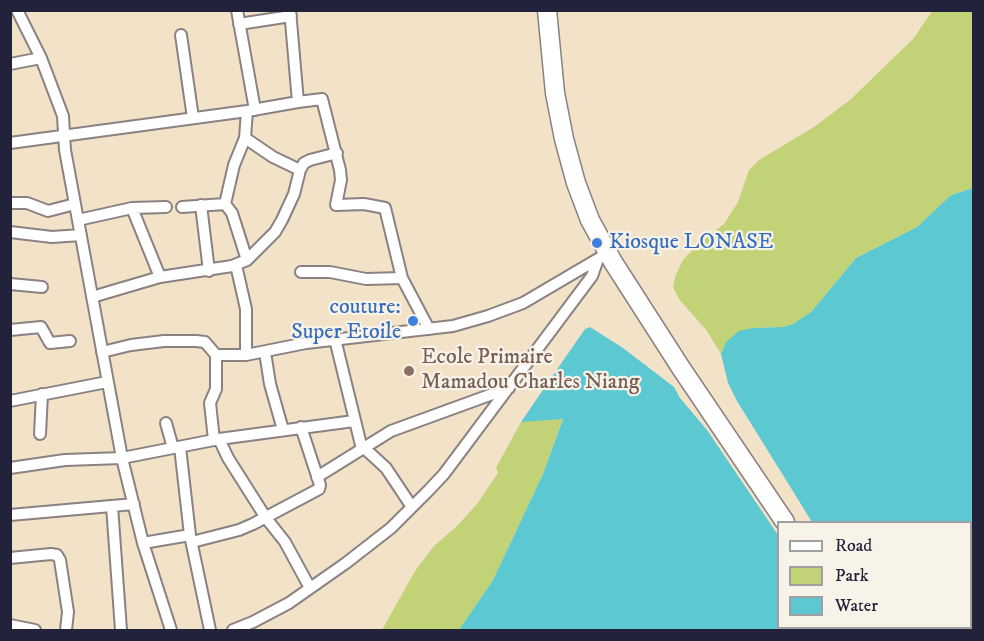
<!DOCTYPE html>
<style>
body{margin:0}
#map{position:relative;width:984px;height:641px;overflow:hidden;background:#f2e2c8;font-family:"IM FELL DW Pica",serif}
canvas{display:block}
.frame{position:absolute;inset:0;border:12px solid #22223b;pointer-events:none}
.legend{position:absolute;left:777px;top:521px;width:195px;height:108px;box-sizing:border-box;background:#f7f3e8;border:2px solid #a29fa3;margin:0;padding:8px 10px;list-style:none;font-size:18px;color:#22223b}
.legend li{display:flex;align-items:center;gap:12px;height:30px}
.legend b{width:30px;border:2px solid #a29fa3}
</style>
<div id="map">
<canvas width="984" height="641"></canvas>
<div class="frame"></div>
<ul class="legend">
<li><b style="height:8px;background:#fff"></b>Road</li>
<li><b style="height:16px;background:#c1d376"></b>Park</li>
<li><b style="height:16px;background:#5bc8d2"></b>Water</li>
</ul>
</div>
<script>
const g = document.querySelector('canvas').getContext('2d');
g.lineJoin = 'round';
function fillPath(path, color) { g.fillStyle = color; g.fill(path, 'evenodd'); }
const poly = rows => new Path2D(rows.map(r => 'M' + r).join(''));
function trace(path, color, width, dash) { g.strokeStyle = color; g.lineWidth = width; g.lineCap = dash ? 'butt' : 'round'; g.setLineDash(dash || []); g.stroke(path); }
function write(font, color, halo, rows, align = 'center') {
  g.font = font + ' "IM FELL DW Pica",serif'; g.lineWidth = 4.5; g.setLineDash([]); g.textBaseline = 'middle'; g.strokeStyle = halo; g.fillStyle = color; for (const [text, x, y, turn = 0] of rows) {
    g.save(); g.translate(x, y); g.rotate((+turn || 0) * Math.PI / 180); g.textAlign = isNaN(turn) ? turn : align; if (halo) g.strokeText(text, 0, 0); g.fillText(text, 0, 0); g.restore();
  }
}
fillPath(poly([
 [932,11,973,11,973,188,951,195,917,227,856,258,811,312,793,324,783,327,753,328,726,342,721,354,707,331,679,299,673,287,676,274,683,260,697,245,724,224,738,202,749,170,759,160,814,127,850,100,914,38],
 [563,418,543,474,493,580,459,630,382,630,415,571,434,546,458,525,477,504,498,473,496,468,521,422]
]), '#c1d376');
fillPath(poly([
 [973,188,973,630,878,630,876,628,970,628,970,522,812,522,737,401,728,383,721,354,726,342,739,331,753,328,783,327,793,324,811,312,856,258,917,227,951,195],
 [590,327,623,348,674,387,680,398,707,430,778,535,778,628,841,628,843,630,459,630,493,580,543,474,563,419,521,422,578,339,585,329]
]), '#5bc8d2');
const minor = poly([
 [17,10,41,58,63,116,65,150,122,458,143,543,171,630],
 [237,10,255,110],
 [290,10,298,102],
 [239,24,291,16],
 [181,35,193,118],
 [10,64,41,58],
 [247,111,245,138,234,165,225,204,232,213,247,260],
 [245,138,273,157,300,170],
 [10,143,247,111,298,102,322,99,340,170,341,180,336,205,364,204,385,208,402,278,429,329],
 [10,203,27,203,48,211,75,204],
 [201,205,209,271],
 [182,207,225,204],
 [132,208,166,207],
 [78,220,132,208,160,277],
 [10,232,52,237,81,235],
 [236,265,246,309,246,355],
 [301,272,330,272,366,279,402,278],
 [10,284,42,287],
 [92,297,160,277,232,266,247,260,275,232,282,220,294,194,300,170,304,163,310,160,337,153],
 [10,330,41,327,50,343,70,341],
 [335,339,361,445,386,468,412,507],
 [102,352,131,345,164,341,196,341,205,342,216,355,246,355,306,343,453,326,488,316,523,303,608,253],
 [265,352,270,384,283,430],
 [216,355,216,389,210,403,214,440,219,439,228,458,266,518,285,542,310,588],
 [10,401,107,382],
 [166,423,173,448],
 [40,434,42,394],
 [219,439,354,421],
 [180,447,190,535,210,630],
 [10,468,65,460,122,458,214,440],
 [317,477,391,431,509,388],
 [112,506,121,630],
 [10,515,134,504],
 [192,542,239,530,253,524,319,489,320,485,301,427],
 [143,543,190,535],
 [10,558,51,554,57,555,60,560,68,612,66,630],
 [10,625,35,630],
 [233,630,253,622,289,603,346,563,391,528,429,490,444,474,592,276,598,259]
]);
const trunk = poly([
 [547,10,555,93,564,139,576,183,590,220,613,262,681,368,785,522],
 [852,628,854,630]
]);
trace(minor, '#8a8282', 14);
trace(trunk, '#8a8282', 21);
trace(minor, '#fff', 10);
trace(trunk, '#fff', 18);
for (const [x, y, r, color] of [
 [597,243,6,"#3f7fe0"],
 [413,321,6,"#3f7fe0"],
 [409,371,6,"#8d6e63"]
]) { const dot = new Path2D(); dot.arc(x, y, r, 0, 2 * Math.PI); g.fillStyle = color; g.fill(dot); trace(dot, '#f7f3e8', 2); }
write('22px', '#366cbe', '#f7f3e8', [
 ["Kiosque LONASE",609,243],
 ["couture:",401,308,"right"],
 ["Super Etoile",401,333,"right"]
], 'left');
write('22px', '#785e54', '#f7f3e8', [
 ["Ecole Primaire",421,358],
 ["Mamadou Charles Niang",421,383]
], 'left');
</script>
